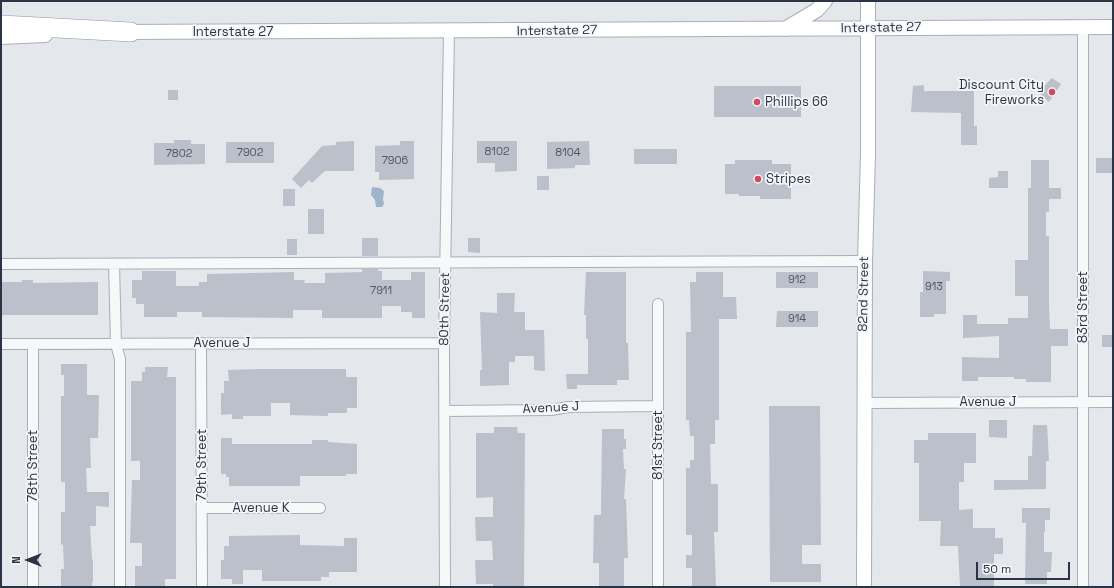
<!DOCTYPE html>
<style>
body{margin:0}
#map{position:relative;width:1114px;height:588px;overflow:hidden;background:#e4e7ec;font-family:"Space Grotesk",sans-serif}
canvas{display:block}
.frame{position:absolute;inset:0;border:2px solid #2b3445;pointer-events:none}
.north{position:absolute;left:8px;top:540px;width:40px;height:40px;-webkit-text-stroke:3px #f4f6f9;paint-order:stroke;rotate:270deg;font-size:11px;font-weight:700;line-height:16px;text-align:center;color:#2b3445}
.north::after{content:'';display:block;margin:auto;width:14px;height:18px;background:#2b3445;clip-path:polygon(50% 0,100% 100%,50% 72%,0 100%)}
.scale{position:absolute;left:976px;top:562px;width:94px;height:18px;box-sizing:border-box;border:2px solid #2b3445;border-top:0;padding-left:5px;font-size:12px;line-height:14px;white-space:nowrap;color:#2b3445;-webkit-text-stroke:3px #f4f6f9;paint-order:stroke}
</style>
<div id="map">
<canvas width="1114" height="588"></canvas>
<div class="frame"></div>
<div class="north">N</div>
<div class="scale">50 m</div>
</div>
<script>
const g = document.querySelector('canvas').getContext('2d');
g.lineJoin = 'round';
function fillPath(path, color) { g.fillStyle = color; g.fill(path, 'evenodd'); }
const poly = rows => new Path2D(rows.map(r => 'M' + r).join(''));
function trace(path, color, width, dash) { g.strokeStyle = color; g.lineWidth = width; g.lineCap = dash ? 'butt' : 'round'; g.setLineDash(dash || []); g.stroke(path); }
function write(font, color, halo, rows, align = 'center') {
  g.font = font + ' "Space Grotesk",sans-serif'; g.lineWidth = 3.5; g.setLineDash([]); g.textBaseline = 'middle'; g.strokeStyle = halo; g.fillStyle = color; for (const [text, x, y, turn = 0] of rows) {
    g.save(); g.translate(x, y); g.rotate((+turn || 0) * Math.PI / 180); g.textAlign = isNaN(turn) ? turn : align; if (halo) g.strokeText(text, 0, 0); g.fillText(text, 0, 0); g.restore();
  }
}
fillPath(poly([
 [372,187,380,188,384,191,383,199,384,204,382,207,376,207,375,200,371,195]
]), '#9fb4cc');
fillPath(poly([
 [1052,78,1061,84,1049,102,1038,92],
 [924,85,924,91,974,91,974,126,977,126,977,145,961,145,961,113,911,112,913,86],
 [714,86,801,86,801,117,714,117],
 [168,90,178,90,178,100,168,100],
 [174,140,191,140,191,144,205,144,205,164,154,165,154,143,174,143],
 [354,141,354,171,325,171,312,183,309,180,301,188,292,179,322,146,336,145,336,142],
 [400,141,414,141,414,179,379,180,379,172,375,172,375,146,400,145],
 [477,141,517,141,517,171,495,172,495,163,477,163],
 [589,141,590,165,575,165,575,168,547,169,547,142],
 [226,142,274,142,274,163,226,163],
 [634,149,677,149,677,164,634,164],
 [1096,158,1113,158,1113,173,1096,173],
 [735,160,772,160,772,164,791,164,791,199,760,199,760,196,739,196,739,194,725,194,725,164,735,164],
 [1031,160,1049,160,1049,188,1061,188,1061,199,1049,199,1049,212,1046,212,1046,236,1049,236,1049,304,1050,329,1068,329,1068,346,1051,346,1051,382,1026,382,1026,379,1014,379,1014,377,978,377,978,381,962,381,962,357,999,358,999,336,963,338,963,315,977,315,977,324,1008,324,1008,318,1028,318,1028,296,1015,296,1015,260,1028,260,1028,188,1031,188],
 [998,171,1008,171,1008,188,989,188,989,178,998,177],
 [537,176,549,176,549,190,537,190],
 [283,189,295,189,295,206,283,206],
 [308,209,324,209,324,234,308,234],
 [362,238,378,238,378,256,362,256],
 [468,238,480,238,480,253,468,252],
 [287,239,297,239,297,255,287,255],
 [362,269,378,269,378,271,382,271,382,280,411,280,411,272,425,272,425,318,412,318,412,312,401,312,401,306,382,306,382,318,322,318,322,310,293,310,293,318,202,317,202,312,177,312,177,317,144,317,144,304,136,304,136,298,132,298,132,280,142,280,142,271,176,271,176,286,199,286,199,282,207,282,207,274,294,272,294,280,305,280,304,283,325,283,325,273,362,272],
 [923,271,950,272,950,281,946,281,946,314,934,314,934,317,920,317,920,292,923,292],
 [586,272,626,272,626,343,628,343,629,380,617,380,617,385,577,385,577,389,567,389,566,374,588,374,588,339,586,339,586,315,584,315],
 [696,272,723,272,723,297,736,297,737,319,719,319,719,420,715,420,715,444,710,444,711,484,718,484,718,532,714,532,716,587,692,587,692,568,686,568,686,555,692,555,692,535,686,535,686,468,690,468,690,460,694,460,694,436,690,436,689,420,686,420,686,332,691,332,690,282,696,282],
 [776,272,818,272,818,288,776,288],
 [22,280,33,280,33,283,98,282,98,315,1,315,1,282,22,282],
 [497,293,515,293,514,312,525,312,525,330,544,330,545,371,534,370,534,356,515,356,515,362,509,362,509,385,480,386,480,370,482,370,480,312,497,313],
 [777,311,818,311,818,327,776,327],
 [1102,335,1113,335,1113,347,1102,347],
 [61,364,87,364,87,395,99,395,98,438,90,438,91,468,86,468,87,492,109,492,109,507,96,506,96,526,90,526,92,560,93,560,93,582,92,582,92,587,61,587,61,569,64,569,63,544,61,545,61,512,65,512,65,482,61,482,61,396,64,396,64,375,61,375],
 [145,367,168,367,167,377,176,377,176,579,165,579,165,587,135,587,135,566,142,566,142,543,130,543,132,480,140,480,140,461,131,461,131,381,142,381,142,372,145,372],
 [258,369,346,369,346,377,357,377,357,408,347,408,347,413,328,413,328,416,290,415,290,403,271,403,271,416,243,416,243,419,232,419,232,414,221,415,221,393,224,393,224,381,229,381,228,370],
 [769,406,820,406,821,545,802,545,802,564,821,564,821,582,770,582],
 [989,420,1007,420,1007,438,989,437],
 [1033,425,1047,425,1049,461,1046,461,1046,489,994,490,994,480,1028,480,1028,456,1032,456],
 [494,427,517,427,518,433,525,433,524,587,493,587,493,584,476,584,475,560,493,560,492,541,476,541,475,517,493,517,493,497,476,498,476,433,494,433],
 [602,429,624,429,624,439,626,439,626,449,623,449,624,469,626,469,624,499,626,499,628,558,624,558,624,587,599,586,599,563,593,563,594,515,601,515],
 [928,433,976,433,976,463,964,463,964,482,959,482,959,510,973,509,973,528,995,528,995,538,1003,538,1003,554,994,554,994,587,960,587,958,546,940,546,941,521,919,521,919,463,914,463,914,440,928,440],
 [221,438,232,438,232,444,312,444,312,440,328,440,328,442,357,444,357,474,346,474,346,476,300,476,300,486,229,486,229,477,226,477,226,474,221,474],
 [1022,508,1050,508,1050,520,1045,520,1045,532,1044,532,1044,552,1052,552,1051,572,1047,572,1047,584,1025,584,1026,523,1022,523],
 [300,535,300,545,344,546,344,538,357,538,357,572,329,572,329,577,321,577,321,581,262,581,262,570,243,570,243,584,232,584,232,579,221,579,221,560,224,560,224,546,229,546,229,536]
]), '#bbc0ca');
const minor = poly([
 [1083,27,1083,587],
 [1,264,865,261],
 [114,264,116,344,120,359,120,587],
 [658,304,658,587],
 [201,343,202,587],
 [1,344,444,343],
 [864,403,1113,402],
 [444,411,551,410,568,407,658,406],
 [202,508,320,508],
 [33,587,33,345],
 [445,587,444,343,449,31]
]);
const secondary = poly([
 [785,29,817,10,825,1],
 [121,32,1113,27],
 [1,37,45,35],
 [864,587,865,261,868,154,868,1]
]);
const motorway = poly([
 [1,25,131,32]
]);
trace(minor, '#a9aeb7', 12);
trace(secondary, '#a9aeb7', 16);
trace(motorway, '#8b94a3', 20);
trace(minor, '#f7f8fa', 10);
trace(secondary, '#fff', 14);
trace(motorway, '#fff', 19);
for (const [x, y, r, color] of [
 [1052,92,4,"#d1495b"],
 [757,102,4,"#d1495b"],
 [758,179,4,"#d1495b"]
]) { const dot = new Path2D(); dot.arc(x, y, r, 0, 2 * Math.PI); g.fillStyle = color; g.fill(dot); trace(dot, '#f4f6f9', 1.5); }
write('11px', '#4f5766', null, [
 ["8102",497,152],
 ["7902",250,153],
 ["8104",568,153],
 ["7802",179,154],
 ["7906",395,161],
 ["912",797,280],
 ["913",934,287],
 ["7911",381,291],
 ["914",797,319]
]);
write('13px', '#2b3445', '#f4f6f9', [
 ["Interstate 27",881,28,-1],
 ["Interstate 27",557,31,-1],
 ["Interstate 27",233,32],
 ["82nd Street",864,294,-89],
 ["83rd Street",1083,307,-90],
 ["80th Street",445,309,-89],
 ["Avenue J",222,343],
 ["Avenue J",988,402],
 ["Avenue J",551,408,-3],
 ["81st Street",658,445,-90],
 ["79th Street",202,465,-90],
 ["78th Street",33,466,-90],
 ["Avenue K",261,508]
]);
write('13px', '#2b3445', '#f4f6f9', [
 ["Discount City",1044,85,"right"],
 ["Fireworks",1044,100,"right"],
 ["Phillips 66",765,102],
 ["Stripes",766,179]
], 'left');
</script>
